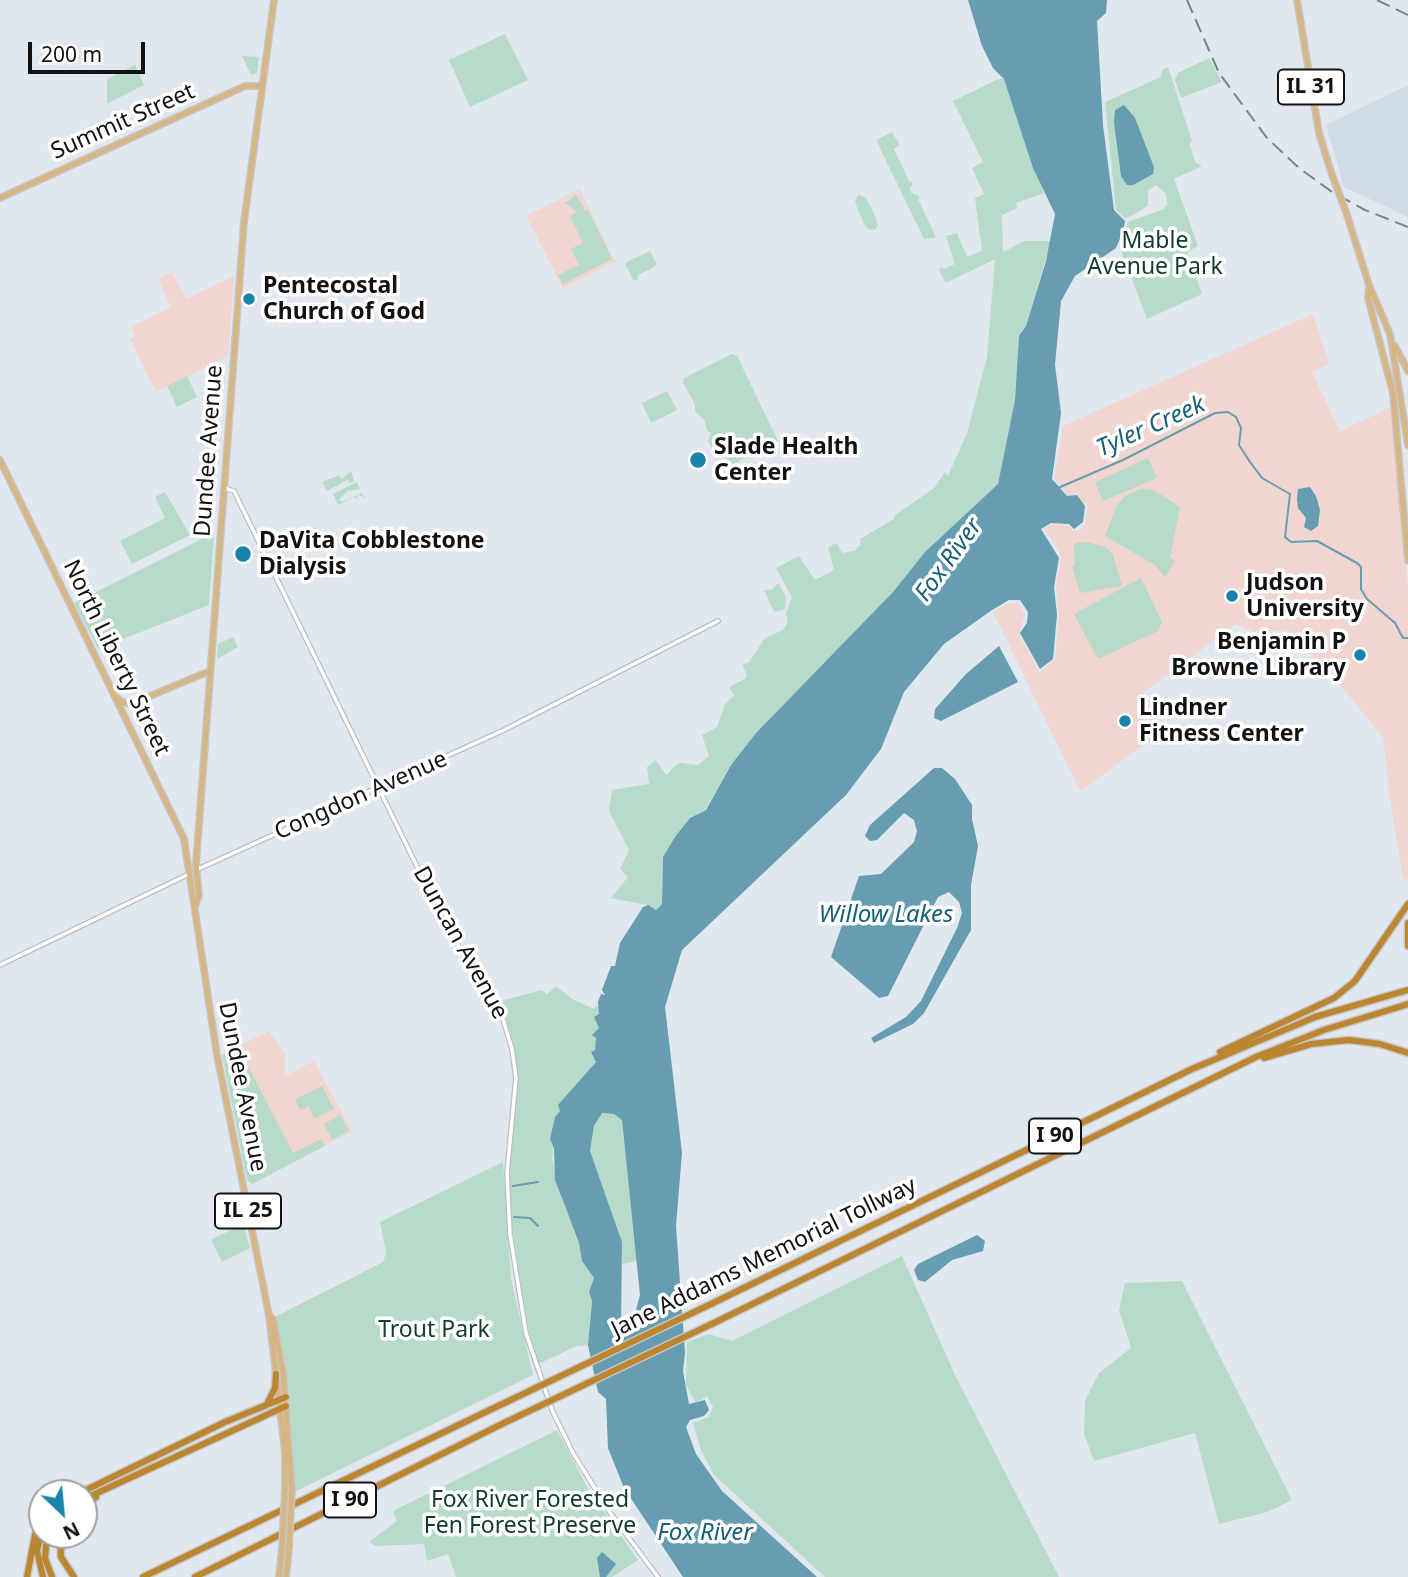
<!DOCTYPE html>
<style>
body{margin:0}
#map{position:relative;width:1408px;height:1577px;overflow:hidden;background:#e1e7ee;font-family:"Noto Sans",sans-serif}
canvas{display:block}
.north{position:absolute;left:28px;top:1479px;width:70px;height:70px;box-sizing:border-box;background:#fff;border:2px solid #9fa0a1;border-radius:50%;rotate:154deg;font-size:19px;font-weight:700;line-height:28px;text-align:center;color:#101214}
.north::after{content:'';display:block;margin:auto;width:24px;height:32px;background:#1983ab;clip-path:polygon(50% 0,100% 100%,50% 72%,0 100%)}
.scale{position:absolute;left:28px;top:42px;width:117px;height:32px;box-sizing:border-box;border:4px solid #101214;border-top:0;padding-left:9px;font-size:21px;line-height:24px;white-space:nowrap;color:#101214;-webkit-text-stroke:5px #fff;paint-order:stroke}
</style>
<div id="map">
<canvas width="1408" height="1577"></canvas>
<div class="north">N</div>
<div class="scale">200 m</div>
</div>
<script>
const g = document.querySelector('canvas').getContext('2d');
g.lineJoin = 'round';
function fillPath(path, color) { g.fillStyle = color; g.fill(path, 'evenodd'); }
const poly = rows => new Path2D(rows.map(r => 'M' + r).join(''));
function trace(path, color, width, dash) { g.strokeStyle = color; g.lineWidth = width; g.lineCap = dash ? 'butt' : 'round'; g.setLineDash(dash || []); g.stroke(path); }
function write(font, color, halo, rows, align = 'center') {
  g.font = font + ' "Noto Sans",sans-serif'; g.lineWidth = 7; g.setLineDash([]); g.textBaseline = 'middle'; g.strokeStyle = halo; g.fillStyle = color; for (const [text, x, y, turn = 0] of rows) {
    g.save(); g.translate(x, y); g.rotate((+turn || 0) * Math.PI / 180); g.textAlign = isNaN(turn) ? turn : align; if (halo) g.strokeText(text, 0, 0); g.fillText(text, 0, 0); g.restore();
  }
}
fillPath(poly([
 [1408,85,1408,217,1344,187,1326,125]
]), '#cfdbe7');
fillPath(poly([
 [580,189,615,262,563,288,526,216],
 [172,272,186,299,234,276,228,356,156,392,130,339,135,336,131,327,171,307,158,279],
 [1313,314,1329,364,1312,372,1340,431,1390,408,1408,589,1408,877,1404,883,1389,793,1383,737,1332,675,1285,630,1253,632,1236,624,1144,692,1162,732,1080,791,993,612,1007,603,1017,603,1025,614,1019,635,1040,673,1055,659,1059,615,1056,589,1061,558,1059,550,1044,529,1052,524,1069,525,1073,531,1080,530,1085,525,1088,508,1087,501,1082,504,1077,493,1069,497,1054,478,1063,426],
 [269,1031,285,1054,285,1076,314,1061,352,1132,251,1182,225,1053]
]), '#f0d5d0');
fillPath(poly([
 [505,34,528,80,470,107,449,60],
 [242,56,259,57,257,73,251,75],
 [1209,58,1222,82,1181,98,1175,80,1178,73],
 [135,65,144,85,107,104,107,79],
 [1168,67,1192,141,1189,144,1196,163,1202,166,1174,179,1198,246,1187,252,1202,294,1147,319,1120,248,1128,222,1164,209,1167,204,1166,194,1156,185,1148,190,1148,206,1129,217,1124,218,1116,210,1105,102,1161,77,1162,70],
 [998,79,1004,79,1044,193,1016,203,1017,208,1002,215,1003,252,1025,241,1051,241,1026,326,1019,336,1015,400,998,484,925,552,893,592,756,733,731,765,705,810,690,818,663,857,662,904,656,910,650,909,647,905,611,898,628,877,620,869,629,850,609,811,612,790,649,784,647,767,656,760,666,775,679,763,698,765,709,756,702,735,717,727,725,704,734,695,729,687,745,679,747,674,742,665,749,662,765,638,783,630,788,622,786,614,792,597,776,568,799,556,815,580,834,570,828,547,837,543,842,553,854,551,861,545,860,539,894,519,894,516,934,488,945,472,948,476,967,433,987,357,995,259,948,282,945,282,939,270,942,266,944,269,955,264,946,236,957,233,967,257,982,251,975,198,984,194,972,168,983,162,953,101],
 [892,132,900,145,894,149,909,181,913,183,910,189,912,193,920,197,918,199,936,237,934,238,924,239,876,140],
 [576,195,585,209,582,212,588,210,612,259,563,284,558,275,579,265,571,249,583,243,570,216,577,212,565,203],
 [858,195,865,197,874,213,878,225,875,230,868,229,864,224,855,202],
 [650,251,657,265,637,276,638,279,634,281,625,263],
 [732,354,737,356,778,441,730,466,722,450,724,442,719,444,716,439,716,445,711,447,708,441,711,432,707,431,705,421,695,411,695,404,683,383,684,378],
 [187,376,197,397,177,407,167,386],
 [667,391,677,410,651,423,642,403],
 [1148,458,1157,478,1103,501,1095,482],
 [351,471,354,481,350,483,347,480,327,491,322,482,339,475,341,479],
 [357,482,360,489,348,491,339,499,341,502,362,493,365,499,360,495,357,496,359,500,354,497,338,505,333,494],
 [1141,489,1154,490,1180,507,1170,558,1175,560,1165,577,1155,565,1105,536,1117,505,1125,496],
 [165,492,190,535,132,564,120,541,165,518,155,497],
 [214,533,209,605,98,649,74,603],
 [1087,542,1107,548,1113,555,1122,586,1080,593,1072,566,1075,565,1074,543],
 [1141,578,1162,622,1158,631,1098,659,1074,614],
 [778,583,786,597,785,609,774,612,764,590,771,590],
 [233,637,238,647,217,659,218,644],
 [556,986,572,999,594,1009,596,1006,601,1008,595,1050,591,1053,596,1061,560,1111,552,1158,562,1200,579,1243,582,1261,594,1278,589,1292,592,1301,588,1345,577,1346,538,1364,526,1321,511,1218,510,1170,517,1067,510,1032,497,1002,542,990,547,995],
 [238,1047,293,1153,321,1139,325,1146,252,1184,247,1180,222,1055],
 [322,1086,334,1109,314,1119,309,1106,300,1110,295,1099],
 [601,1113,614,1114,622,1120,637,1261,622,1264,622,1242,590,1151,594,1126],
 [340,1115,349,1131,332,1140,324,1124],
 [503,1162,511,1279,533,1375,296,1491,286,1365,275,1317,383,1262,386,1253,380,1222],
 [243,1224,250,1248,222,1262,211,1240],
 [902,1256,956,1377,1059,1577,825,1577,714,1475,701,1450,693,1423,709,1417,713,1407,707,1396,696,1403,686,1385,687,1342,709,1334,732,1341],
 [1182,1281,1292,1500,1267,1512,1219,1524,1195,1433,1094,1461,1084,1434,1085,1401,1099,1373,1131,1348,1119,1310,1125,1283],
 [557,1430,587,1487,638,1560,612,1577,456,1577,448,1554,427,1561,424,1544,375,1546,369,1542,397,1521,393,1511]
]), '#b7dbc8');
fillPath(poly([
 [968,0,1107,0,1106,13,1097,21,1103,125,1114,210,1125,221,1123,231,1116,248,1075,276,1061,301,1055,365,1061,413,1052,479,1067,496,1077,495,1085,506,1083,522,1074,529,1069,524,1051,523,1041,529,1059,558,1054,587,1057,614,1053,659,1040,669,1020,633,1027,623,1028,612,1020,600,1009,600,992,610,944,644,904,692,881,749,846,795,682,950,665,1007,682,1153,676,1226,685,1353,683,1371,689,1404,705,1400,709,1410,704,1416,690,1420,686,1427,696,1454,722,1491,817,1577,683,1577,624,1488,608,1448,606,1399,598,1392,588,1345,592,1301,589,1292,594,1278,582,1261,579,1243,555,1180,554,1148,550,1139,555,1117,560,1111,558,1105,596,1062,591,1052,595,1050,596,1038,592,1035,599,1028,594,1017,599,1014,598,1002,601,994,605,995,602,990,611,966,615,966,620,943,643,907,648,905,656,910,662,904,663,857,675,837,690,818,706,810,731,765,756,733,893,592,925,552,998,484,1015,400,1019,336,1026,326,1046,261,1055,214,1033,168,1004,79,993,68,982,46],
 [602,1113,614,1114,622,1120,640,1295,630,1333,621,1330,622,1242,590,1151,594,1126],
 [1124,105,1135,118,1154,167,1153,174,1133,185,1127,185,1121,176,1114,123,1115,110],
 [1310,487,1316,496,1320,510,1318,526,1311,531,1304,527,1306,518,1298,508,1297,499,1298,489],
 [999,646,1018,682,941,721,934,718,935,709,966,674],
 [934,768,942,768,955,779,972,805,972,819,978,846,971,885,971,930,924,1013,913,1024,874,1043,871,1038,906,1017,921,1001,957,928,962,913,959,902,949,892,938,897,888,996,879,998,831,957,859,876,881,874,914,842,917,831,914,820,904,813,877,840,870,841,865,836,870,825],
 [977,1235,985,1241,983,1251,952,1260,925,1282,918,1280,914,1270,918,1264],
 [602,1552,616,1564,606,1577,600,1577,597,1558]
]), '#669db1');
trace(poly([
 [1058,488,1123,460,1215,413,1228,412,1236,417,1241,428,1239,445,1250,462,1262,478,1290,494,1285,537,1291,542,1317,541,1357,563,1361,567,1361,589,1367,599,1395,623,1403,638,1408,638],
 [513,1186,538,1182],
 [514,1217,530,1218,538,1226]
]), '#669db1', 2);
const minor = poly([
 [224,488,234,491,445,924,503,1019,512,1049,516,1078,507,1173,510,1234,526,1333,552,1410,573,1453,611,1514,658,1577],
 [196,870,504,730,718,621],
 [0,965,189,874]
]);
const major = poly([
 [1297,0,1319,133,1331,172],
 [0,198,245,86,261,86],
 [1346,212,1369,285,1390,334,1408,445],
 [1369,285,1368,298,1393,393,1408,561],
 [1395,346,1408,371],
 [0,460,184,839,217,1055,269,1315,285,1452,285,1488],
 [114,695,122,702,131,704,210,671],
 [195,906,199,896,196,864,200,811,244,222,274,0],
 [269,1315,273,1319,283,1372,292,1489],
 [279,1577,282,1549],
 [286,1577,289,1547]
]);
const highway = poly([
 [1408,923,1408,946],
 [1220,1052,1334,998,1355,981,1408,904],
 [1264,1058,1311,1044,1349,1040,1380,1044,1408,1053],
 [711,1304,1192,1069,1315,1017,1408,990],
 [720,1320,1256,1057,1324,1030,1408,1004],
 [268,1402,275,1388,276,1374],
 [80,1493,225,1422,286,1397],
 [84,1499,286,1406],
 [84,1505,96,1497],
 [42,1529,37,1551,43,1577],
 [47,1535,45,1558,52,1577],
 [60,1535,61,1557,74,1577],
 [27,1577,35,1535,42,1518],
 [143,1577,496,1407],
 [195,1577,504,1423]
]);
trace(minor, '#b9bec5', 6);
trace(major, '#c6c6c7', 8);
trace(highway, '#c6c6c7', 9);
trace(minor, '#fff', 3.5);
trace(major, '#d7b683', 5);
trace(highway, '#bc8631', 6);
trace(poly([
 [1187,0,1219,73,1267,138,1299,168,1332,192,1365,210,1408,227],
 [1377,0,1408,15]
]), '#7e8286', 2, [14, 7]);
const majorBridge = poly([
 [1331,172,1346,212],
 [289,1547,292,1489],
 [282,1549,285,1488]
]);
const highwayBridge = poly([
 [496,1407,711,1304],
 [504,1423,720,1320]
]);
trace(majorBridge, '#c6c6c7', 8, []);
trace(highwayBridge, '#c6c6c7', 9, []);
trace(majorBridge, '#d7b683', 5);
trace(highwayBridge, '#bc8631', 6);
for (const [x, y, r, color] of [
 [249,299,7,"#1983ab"],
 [698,460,9,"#1983ab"],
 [243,554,9,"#1983ab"],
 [1232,596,7,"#1983ab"],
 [1360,655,7,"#1983ab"],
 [1125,721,7,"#1983ab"]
]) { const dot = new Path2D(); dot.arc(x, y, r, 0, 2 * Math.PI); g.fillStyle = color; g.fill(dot); trace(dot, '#fff', 2.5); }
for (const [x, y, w] of [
 [1311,87,66],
 [1055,1136,52],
 [248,1211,66],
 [350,1500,52]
]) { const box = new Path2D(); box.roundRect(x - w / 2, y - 17.5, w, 35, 5); g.fillStyle = '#fff'; g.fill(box); trace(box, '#101214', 2); }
write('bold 21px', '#101214', null, [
 ["IL 31",1311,87],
 ["I 90",1055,1136],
 ["IL 25",248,1211],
 ["I 90",350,1500]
]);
write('23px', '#101214', '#fff', [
 ["Summit Street",123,122,-24],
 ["Dundee Avenue",209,451,-86],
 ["North Liberty Street",116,658,64],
 ["Congdon Avenue",361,796,-24],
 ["Duncan Avenue",460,943,61],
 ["Dundee Avenue",242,1087,79],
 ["Jane Addams Memorial Tollway",764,1258,-26]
]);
write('23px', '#123d2b', '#fff', [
 ["Mable",1155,241],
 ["Avenue Park",1155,267],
 ["Trout Park",434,1330],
 ["Fox River Forested",530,1500],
 ["Fen Forest Preserve",530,1526]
]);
write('bold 23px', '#101214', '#fff', [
 ["Pentecostal",263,286],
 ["Church of God",263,312],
 ["Slade Health",714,447],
 ["Center",714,473],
 ["DaVita Cobblestone",259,541],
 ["Dialysis",259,567],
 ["Judson",1246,583],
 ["University",1246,609],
 ["Benjamin P",1346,642,"right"],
 ["Browne Library",1346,668,"right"],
 ["Lindner",1139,708],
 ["Fitness Center",1139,734]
], 'left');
write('italic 24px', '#186076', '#fff', [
 ["Tyler Creek",1151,427,-24],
 ["Fox River",949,560,-54],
 ["Willow Lakes",886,915],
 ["Fox River",705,1533]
]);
</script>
